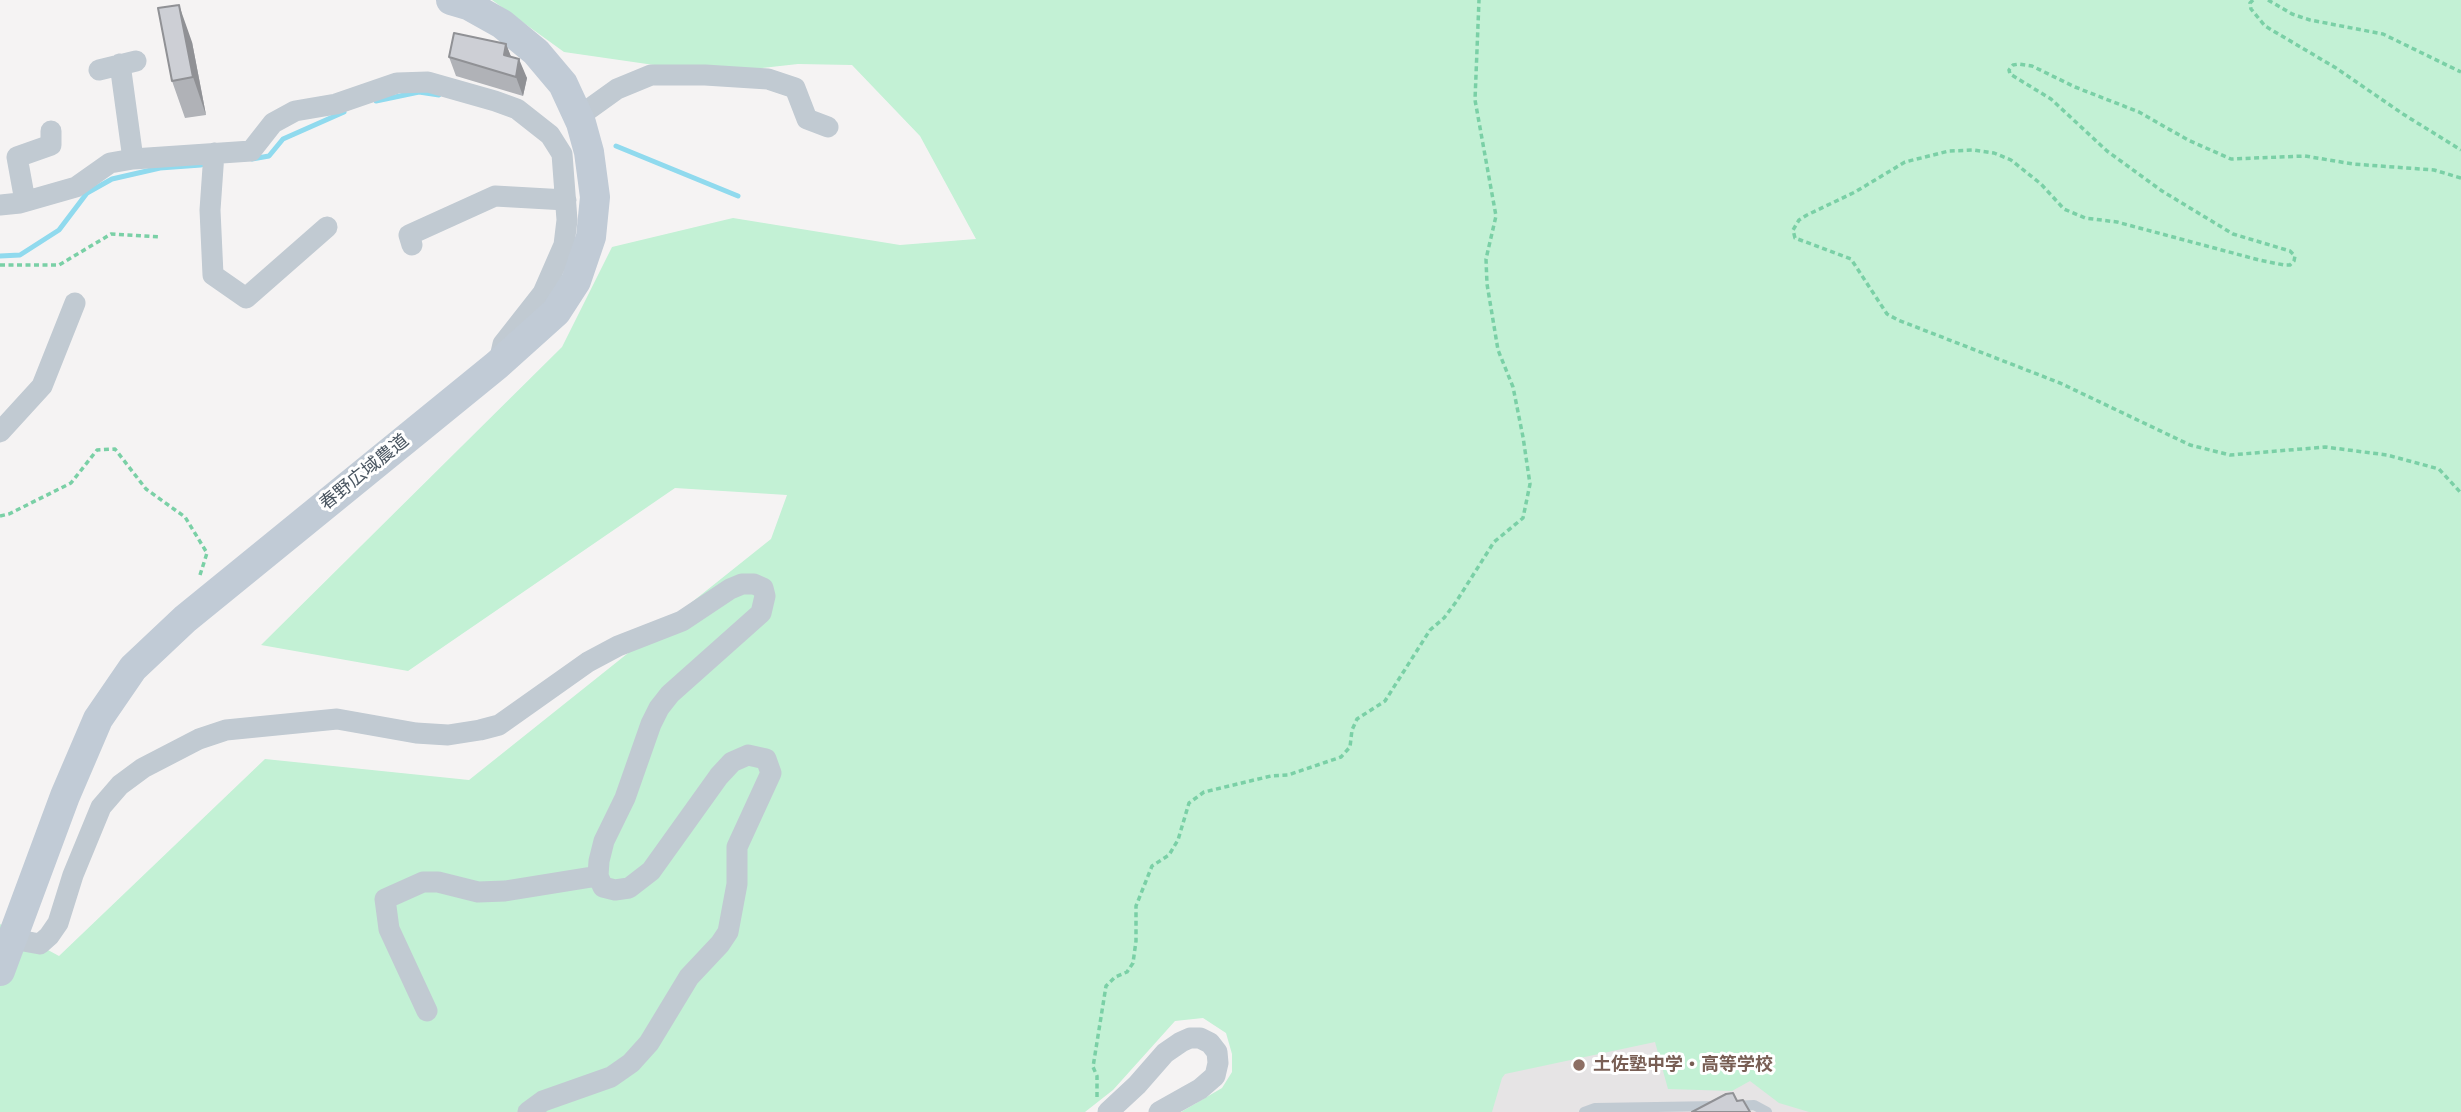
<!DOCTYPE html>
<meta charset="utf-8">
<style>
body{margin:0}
canvas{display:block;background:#f5f3f3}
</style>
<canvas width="2461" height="1112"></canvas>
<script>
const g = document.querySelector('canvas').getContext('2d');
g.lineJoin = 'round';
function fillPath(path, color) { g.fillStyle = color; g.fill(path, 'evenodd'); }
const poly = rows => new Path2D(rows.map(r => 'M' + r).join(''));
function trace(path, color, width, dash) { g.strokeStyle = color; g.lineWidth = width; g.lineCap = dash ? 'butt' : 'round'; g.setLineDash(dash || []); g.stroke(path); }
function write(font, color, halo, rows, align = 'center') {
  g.font = font + ' "Roboto Condensed","Noto Sans JP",sans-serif'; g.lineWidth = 6; g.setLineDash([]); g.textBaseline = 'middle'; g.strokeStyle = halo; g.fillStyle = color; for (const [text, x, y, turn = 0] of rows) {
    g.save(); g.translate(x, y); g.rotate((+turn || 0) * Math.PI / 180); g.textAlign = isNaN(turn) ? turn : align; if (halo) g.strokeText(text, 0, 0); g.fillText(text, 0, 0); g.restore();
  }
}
fillPath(poly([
 [1659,1023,1826,1112,1477,1112,1490,1057]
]), '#e6e4e5');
fillPath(poly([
 [492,0,2461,0,2461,1112,1809,1112,1779,1103,1750,1081,1732,1091,1668,1089,1655,1042,1505,1074,1502,1078,1492,1112,1181,1112,1222,1088,1232,1072,1232,1054,1226,1033,1203,1018,1175,1021,1113,1090,1085,1112,0,1112,0,924,59,956,265,759,469,780,771,539,787,495,675,488,408,671,261,645,562,347,612,247,733,218,900,245,976,239,920,136,852,65,798,64,735,71,654,65,564,52]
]), '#c3f1d5');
trace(poly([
 [376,101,419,92,439,95],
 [616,146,738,196],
 [252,159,269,156,283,139,344,112],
 [0,256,20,255,59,230,87,193,112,179,160,168,201,165]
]), '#90daee', 5);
trace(poly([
 [2253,0,2250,3,2251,9,2265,26,2336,68,2403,114,2461,150],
 [2268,0,2292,14,2310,20,2383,34,2461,72],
 [2461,178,2434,170,2353,164,2305,156,2231,159,2188,140,2139,112,2075,87,2032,66,2019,64,2013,65,2009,70,2010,74,2051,99,2107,151,2162,191,2233,234,2290,251,2295,256,2294,261,2290,265,2284,265,2259,260,2117,222,2085,218,2064,209,2041,184,2011,160,1994,153,1974,150,1949,151,1905,162,1855,192,1807,215,1799,220,1793,230,1795,238,1851,259,1887,314,1898,320,2060,383,2190,445,2230,455,2325,447,2387,455,2439,469,2461,493],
 [0,265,59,265,111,234,160,237],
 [0,516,9,514,71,483,97,450,115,449,146,489,185,517,207,553,200,575],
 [1097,1097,1097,1076,1093,1067,1106,986,1115,977,1127,972,1133,963,1136,941,1136,906,1152,866,1169,855,1178,840,1189,803,1204,792,1271,776,1288,775,1341,757,1350,747,1352,730,1357,719,1385,701,1430,630,1444,618,1456,602,1494,542,1523,518,1530,484,1523,437,1513,387,1498,350,1487,284,1486,259,1496,216,1475,100,1479,0]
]), '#7ad0a6', 3.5, [5, 3.5]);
trace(poly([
 [1733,1106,1754,1105,1767,1112],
 [1584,1112,1595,1108,1717,1106]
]), '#c1cad2', 10);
trace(poly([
 [120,64,133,159],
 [99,70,136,61],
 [578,117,617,89,651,75,705,75,768,79,795,88,807,119,828,127],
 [214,153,210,210,213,275,246,298,327,227],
 [25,201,17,157,51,145,51,131],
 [0,205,20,203,76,187,110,163,133,159,251,151,273,123,295,111,336,104,397,83,428,82,495,101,517,109,550,135,562,154,567,220,564,245,543,293,503,344,501,353],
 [412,245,409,235,495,196,566,200],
 [0,432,42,386,75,303],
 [12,939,40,944,49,936,58,923,73,875,101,807,120,785,143,768,199,739,226,730,337,719,416,733,448,735,480,730,499,725,588,662,618,646,682,621,730,589,742,584,754,584,763,588,765,596,761,613,670,694,659,708,651,724,625,798,604,841,599,861,598,876,603,887,615,890,629,888,651,871,719,776,732,762,748,755,766,759,771,773,737,847,737,884,728,932,720,944,689,977,649,1043,631,1063,611,1077,543,1101,528,1112],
 [427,1011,389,929,385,899,423,882,438,882,478,892,505,891,598,876],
 [1108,1112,1137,1085,1165,1053,1181,1042,1190,1038,1200,1038,1210,1043,1217,1052,1218,1063,1215,1076,1200,1089,1159,1112]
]), '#c1cad2', 21);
trace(poly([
 [0,971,65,796,98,719,133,668,185,619,497,365,556,312,576,281,591,237,595,197,589,152,581,123,563,84,536,52,502,24,468,5,451,0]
]), '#c1cbd6', 30);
fillPath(poly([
 [192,42,206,115,185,118,172,81],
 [506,44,511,57,527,78,523,96,456,76,449,57]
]), '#b0b2b7');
fillPath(poly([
 [179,5,192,42,206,115,193,77],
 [506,44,514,64,504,55],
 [519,59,527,78,523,96,516,77]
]), '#909195');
const building = poly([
 [179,5,193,77,172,81,158,8,179,5],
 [454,33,506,44,504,55,519,59,516,77,449,57,454,33],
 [1733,1093,1737,1101,1743,1100,1750,1112,1692,1112,1726,1094,1733,1093]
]);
fillPath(building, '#cdcfd5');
trace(building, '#909195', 2);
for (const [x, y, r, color] of [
 [1579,1065,7,"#8d6e63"]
]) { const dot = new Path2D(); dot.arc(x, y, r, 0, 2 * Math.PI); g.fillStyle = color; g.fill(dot); trace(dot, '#fff', 2.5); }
write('18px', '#4a5661', '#fff', [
 ["春野広域農道",365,473,-39]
]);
write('bold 18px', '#785e54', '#fff', [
 ["土佐塾中学・高等学校",1593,1065]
], 'left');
</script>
